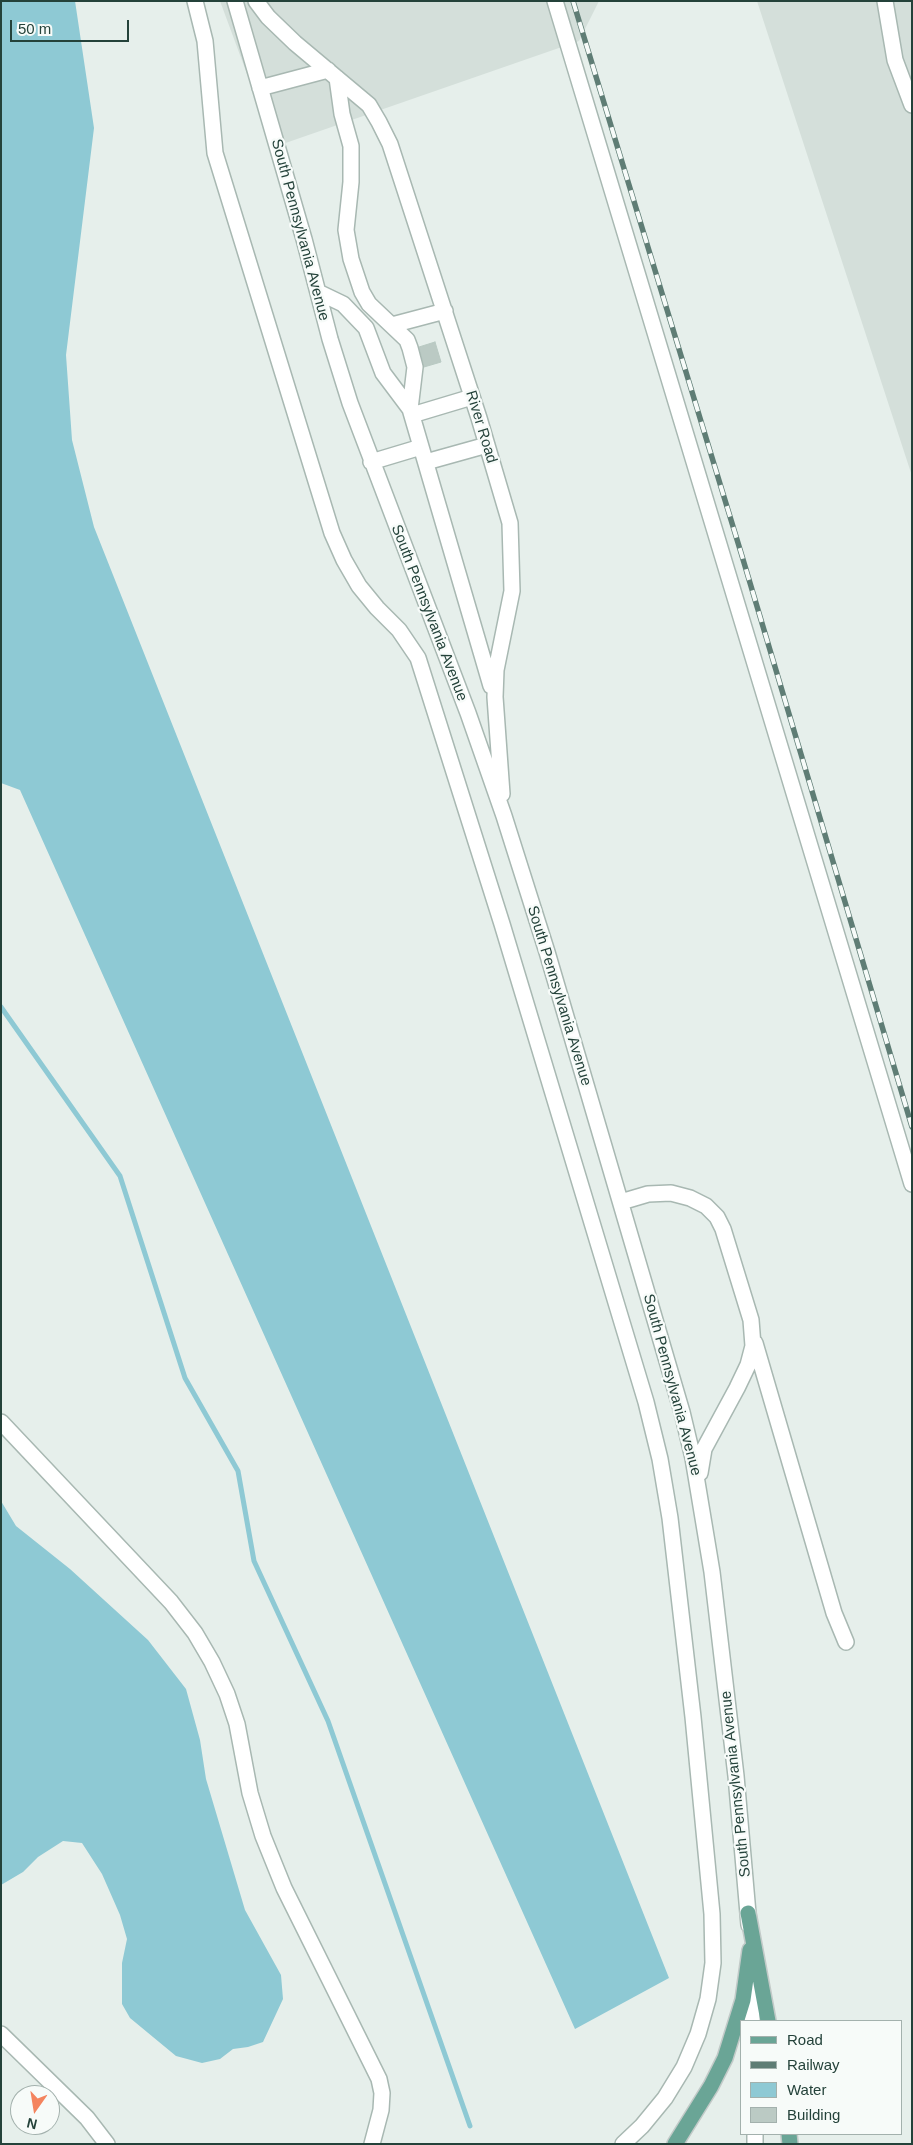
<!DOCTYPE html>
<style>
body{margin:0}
#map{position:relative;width:913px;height:2145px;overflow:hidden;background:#e6efeb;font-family:Arial,sans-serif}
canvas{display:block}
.frame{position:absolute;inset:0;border:2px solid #24423a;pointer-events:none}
.legend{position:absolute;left:740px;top:2020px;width:162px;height:115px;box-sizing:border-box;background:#f7fbf9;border:1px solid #a3b1ad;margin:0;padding:6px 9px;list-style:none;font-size:15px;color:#24423a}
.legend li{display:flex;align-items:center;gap:10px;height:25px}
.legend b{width:25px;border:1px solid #a3b1ad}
.north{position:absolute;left:10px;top:2085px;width:50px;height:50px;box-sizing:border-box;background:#f7fbf9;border:1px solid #a3b1ad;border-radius:50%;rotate:193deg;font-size:14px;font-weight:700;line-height:20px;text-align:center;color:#24423a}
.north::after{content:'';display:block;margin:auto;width:18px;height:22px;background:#f4845f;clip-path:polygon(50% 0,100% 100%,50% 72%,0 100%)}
.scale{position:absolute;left:10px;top:20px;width:119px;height:22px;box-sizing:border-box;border:2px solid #24423a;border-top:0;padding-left:6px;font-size:15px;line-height:18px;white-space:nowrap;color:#24423a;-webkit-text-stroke:4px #f7fbf9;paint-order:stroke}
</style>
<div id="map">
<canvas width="913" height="2145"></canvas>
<div class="frame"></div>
<ul class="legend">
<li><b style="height:6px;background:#6aa596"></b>Road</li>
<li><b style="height:6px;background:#5f7d75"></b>Railway</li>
<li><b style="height:14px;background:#8ec9d4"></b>Water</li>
<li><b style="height:14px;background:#bbcac4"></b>Building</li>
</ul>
<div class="north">N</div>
<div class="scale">50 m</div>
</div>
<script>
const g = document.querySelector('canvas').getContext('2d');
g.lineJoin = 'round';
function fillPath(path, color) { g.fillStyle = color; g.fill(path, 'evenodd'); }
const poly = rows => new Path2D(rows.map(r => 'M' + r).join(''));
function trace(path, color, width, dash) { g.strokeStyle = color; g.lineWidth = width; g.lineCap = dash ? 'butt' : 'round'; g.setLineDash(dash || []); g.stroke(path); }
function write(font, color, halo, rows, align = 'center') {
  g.font = font + ' Arial,sans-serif'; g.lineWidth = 4.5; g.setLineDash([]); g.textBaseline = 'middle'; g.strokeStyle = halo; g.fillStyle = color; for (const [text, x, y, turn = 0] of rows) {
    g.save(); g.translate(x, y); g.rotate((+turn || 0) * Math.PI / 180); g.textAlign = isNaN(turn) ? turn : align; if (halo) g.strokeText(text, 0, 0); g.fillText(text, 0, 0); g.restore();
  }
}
fillPath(poly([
 [220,1,599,1,579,41,274,147],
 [757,1,912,1,912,476]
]), '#d4dfda');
fillPath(poly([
 [1,1,75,1,94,128,66,355,72,440,94,527,669,1978,575,2029,20,790,1,783],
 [1,1501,16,1526,70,1569,148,1640,186,1689,200,1740,206,1779,245,1910,281,1975,283,1999,263,2042,248,2047,233,2049,220,2059,202,2063,176,2056,130,2018,122,2004,122,1963,127,1939,120,1915,102,1874,82,1843,63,1841,38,1857,23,1872,1,1885]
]), '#8ec9d4');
trace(poly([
 [1,1007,120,1176,185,1378,238,1471,254,1561,328,1721,470,2126]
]), '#8ec9d4', 5);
const building = poly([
 [435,342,441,362,424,367,419,347,435,342]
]);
fillPath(building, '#bbcac4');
trace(building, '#b8c9c2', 1);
const minor = poly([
 [195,1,205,41,215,153,332,533,344,560,359,586,377,608,399,630,418,658,502,924,646,1402,660,1459,670,1518,693,1717,712,1914,713,1963,708,1999,698,2034,684,2067,665,2098,642,2126,623,2144],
 [235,1,304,239,330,339,350,403,468,713,504,816,547,952,682,1412,693,1458,712,1572,736,1776,749,1925],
 [256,1,268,17,295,43,369,105,379,122,390,144,479,418,510,523,512,591,496,670,495,697,502,794],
 [555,1,912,1184],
 [885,1,895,60,912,105],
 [337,78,342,114,351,146,351,182,346,230,351,259,362,292,369,304,407,340,410,348,415,367,410,409,491,686],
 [260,88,328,70],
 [318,292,343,304,366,328,383,373,410,409],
 [392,325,445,311],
 [412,415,472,397],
 [371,462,421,447],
 [426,462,487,445],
 [621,1202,648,1194,671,1193,690,1198,706,1206,717,1217,723,1229,751,1320,753,1346,748,1365,737,1388,704,1449,700,1473],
 [755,1343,834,1613,846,1642],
 [1,1422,171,1602,195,1633,212,1662,227,1694,237,1724,250,1793,263,1836,284,1888,379,2079,382,2093,381,2110,372,2144],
 [750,1978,752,2021],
 [1,2034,87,2118,107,2144],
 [755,2134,755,2144]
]);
const major = poly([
 [748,1913,768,2021],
 [789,2134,790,2144],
 [675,2144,711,2086,725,2058,743,2000,750,1950]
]);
trace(minor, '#a8b8b2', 18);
trace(major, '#c2cac8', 18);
trace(minor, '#fff', 15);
trace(major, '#6aa596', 15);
const rail = poly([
 [573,1,742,556,912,1127]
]);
trace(rail, '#5f7d75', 5.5);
trace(rail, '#f7fbf9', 4, [11]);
write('15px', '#24423a', '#f7fbf9', [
 ["South Pennsylvania Avenue",300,230,75],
 ["River Road",481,427,73],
 ["South Pennsylvania Avenue",429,613,69],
 ["South Pennsylvania Avenue",559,996,73],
 ["South Pennsylvania Avenue",672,1385,75],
 ["South Pennsylvania Avenue",736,1784,-96]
]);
</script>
